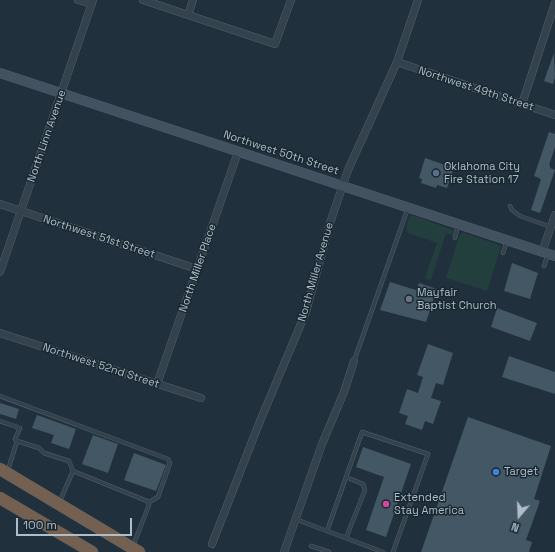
<!DOCTYPE html>
<style>
body{margin:0}
#map{position:relative;width:555px;height:552px;overflow:hidden;background:#20313d;font-family:"Space Grotesk",sans-serif}
canvas{display:block}
.north{position:absolute;left:499px;top:496px;width:40px;height:40px;-webkit-text-stroke:3px #192731;paint-order:stroke;rotate:199deg;font-size:11px;font-weight:700;line-height:16px;text-align:center;color:#afbdc9}
.north::after{content:'';display:block;margin:auto;width:14px;height:18px;background:#afbdc9;clip-path:polygon(50% 0,100% 100%,50% 72%,0 100%)}
.scale{position:absolute;left:16px;top:518px;width:116px;height:18px;box-sizing:border-box;border:2px solid #afbdc9;border-top:0;padding-left:5px;font-size:12px;line-height:14px;white-space:nowrap;color:#afbdc9;-webkit-text-stroke:3px #192731;paint-order:stroke}
</style>
<div id="map">
<canvas width="555" height="552"></canvas>
<div class="north">N</div>
<div class="scale">100 m</div>
</div>
<script>
const g = document.querySelector('canvas').getContext('2d');
g.lineJoin = 'round';
function fillPath(path, color) { g.fillStyle = color; g.fill(path, 'evenodd'); }
const poly = rows => new Path2D(rows.map(r => 'M' + r).join(''));
function trace(path, color, width, dash) { g.strokeStyle = color; g.lineWidth = width; g.lineCap = dash ? 'butt' : 'round'; g.setLineDash(dash || []); g.stroke(path); }
function write(font, color, halo, rows, align = 'center') {
  g.font = font + ' "Space Grotesk",sans-serif'; g.lineWidth = 3; g.setLineDash([]); g.textBaseline = 'middle'; g.strokeStyle = halo; g.fillStyle = color; for (const [text, x, y, turn = 0] of rows) {
    g.save(); g.translate(x, y); g.rotate((+turn || 0) * Math.PI / 180); g.textAlign = isNaN(turn) ? turn : align; if (halo) g.strokeText(text, 0, 0); g.fillText(text, 0, 0); g.restore();
  }
}
fillPath(poly([
 [412,215,453,230,453,235,446,233,431,280,425,278,437,243,408,233,406,227,409,217],
 [462,232,501,246,487,291,446,278,459,237]
]), '#223e3d');
fillPath(poly([
 [554,53,555,77,553,84,544,81],
 [549,132,555,134,555,147,549,165,550,166,550,168,555,170,540,213,531,210,541,179,534,176],
 [425,158,454,168,447,188,437,185,436,188,421,183,422,179,419,178],
 [512,263,538,273,530,299,504,291],
 [390,282,416,290,419,283,437,289,426,322,380,310],
 [497,308,537,323,530,341,491,327],
 [428,344,453,353,443,385,436,383,431,398,441,401,433,424,425,421,422,430,405,424,408,416,399,413,407,389,418,393,423,377,417,375],
 [509,356,555,372,555,394,502,377],
 [0,403,19,409,16,419,0,414],
 [37,415,76,429,69,449,51,443,54,435,32,428],
 [468,417,551,446,534,499,540,501,526,540,532,542,529,552,421,552],
 [93,435,118,444,108,473,82,464],
 [363,447,411,464,386,537,366,530,384,477,356,467],
 [134,453,166,465,156,491,124,480]
]), '#445764');
const lane = poly([
 [510,206,512,210,520,216,551,227],
 [455,238,458,225],
 [503,253,507,241],
 [544,266,548,254],
 [354,361,408,208],
 [0,396,168,459,170,463,158,497,149,502],
 [0,421,20,428,15,439,17,441,39,448,44,453,69,461,73,471,147,501,149,505,133,546],
 [8,470,17,441],
 [346,477,363,484,365,490,346,538],
 [60,501,73,471],
 [295,519,383,552],
 [327,531,362,432,428,454,393,552],
 [311,546,329,552]
]);
const street = poly([
 [78,0,92,4],
 [143,0,275,44,291,0],
 [188,15,193,0],
 [397,62,555,115],
 [522,104,555,3],
 [0,204,197,269],
 [542,252,555,215],
 [0,272,93,0],
 [0,333,201,398],
 [157,384,238,152],
 [212,544,260,421,306,312,331,220,348,170,397,62,418,0],
 [284,552,322,444,344,392,354,361]
]);
const secondary = poly([
 [0,73,555,256]
]);
const highway = poly([
 [0,469,139,552],
 [0,498,92,552]
]);
trace(lane, '#52606a', 4.5);
trace(street, '#52606a', 8);
trace(secondary, '#52606a', 10);
trace(highway, '#3f4d57', 13);
trace(lane, '#34424d', 3.5);
trace(street, '#34424d', 7);
trace(secondary, '#425260', 9);
trace(highway, '#746050', 12);
for (const [x, y, r, color] of [
 [436,173,4,"#5c6f8a"],
 [409,299,4,"#6b7280"],
 [496,472,4,"#3f7fe0"],
 [386,504,4,"#d1479c"]
]) { const dot = new Path2D(); dot.arc(x, y, r, 0, 2 * Math.PI); g.fillStyle = color; g.fill(dot); trace(dot, '#192731', 1.5); }
write('11px', '#afbdc9', '#192731', [
 ["Northwest 49th Street",476,89,18],
 ["North Linn Avenue",47,136,-71],
 ["Northwest 50th Street",281,153,18],
 ["Northwest 51st Street",99,237,18],
 ["North Miller Place",198,268,-71],
 ["North Miller Avenue",316,272,-74],
 ["Northwest 52nd Street",101,366,18]
]);
write('11px', '#afbdc9', '#192731', [
 ["Oklahoma City",444,167],
 ["Fire Station 17",444,180],
 ["Mayfair",417,293],
 ["Baptist Church",417,306],
 ["Target",504,472],
 ["Extended",394,498],
 ["Stay America",394,511]
], 'left');
</script>
